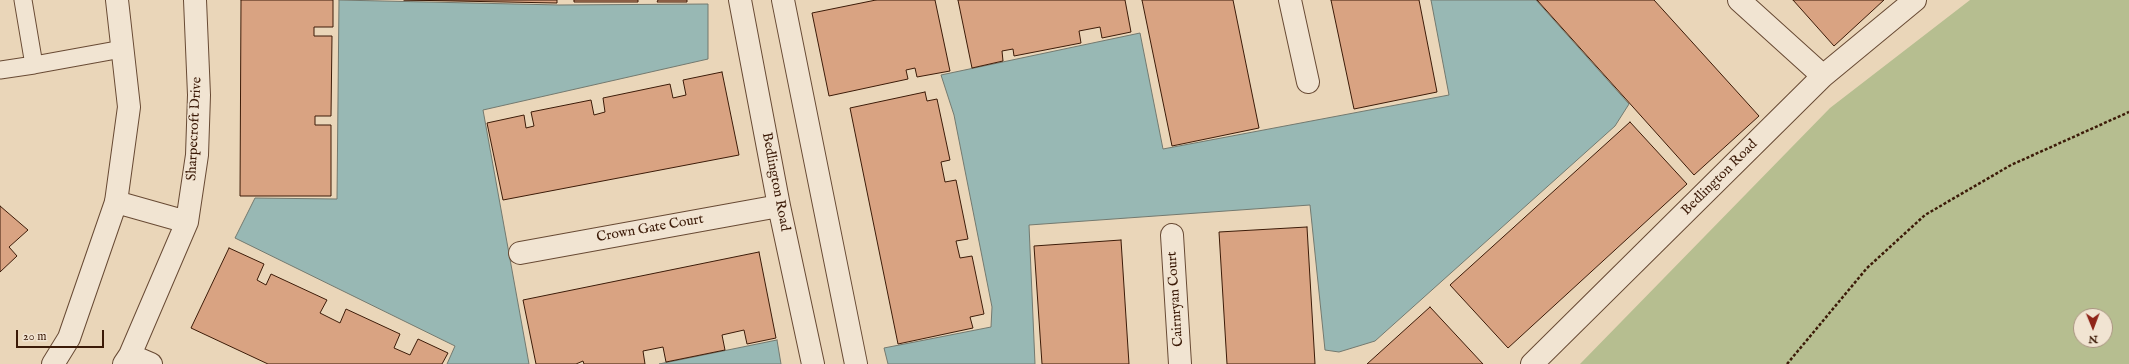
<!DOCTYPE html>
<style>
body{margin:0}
#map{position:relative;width:2129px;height:364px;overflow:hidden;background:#ead6b9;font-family:"IM FELL English",serif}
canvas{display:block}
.north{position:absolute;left:2073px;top:308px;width:40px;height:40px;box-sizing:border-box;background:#f1e4d2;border:1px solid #a99481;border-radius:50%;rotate:179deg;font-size:11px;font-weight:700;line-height:16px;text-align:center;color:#3c1b08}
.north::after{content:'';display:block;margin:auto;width:14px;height:18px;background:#8f2418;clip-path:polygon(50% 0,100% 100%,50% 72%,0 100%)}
.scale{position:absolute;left:16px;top:330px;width:88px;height:18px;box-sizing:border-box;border:2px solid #3c1b08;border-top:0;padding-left:5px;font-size:12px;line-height:14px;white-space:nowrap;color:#3c1b08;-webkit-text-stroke:3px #f1e4d2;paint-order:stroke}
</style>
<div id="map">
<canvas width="2129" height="364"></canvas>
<div class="north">N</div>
<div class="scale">20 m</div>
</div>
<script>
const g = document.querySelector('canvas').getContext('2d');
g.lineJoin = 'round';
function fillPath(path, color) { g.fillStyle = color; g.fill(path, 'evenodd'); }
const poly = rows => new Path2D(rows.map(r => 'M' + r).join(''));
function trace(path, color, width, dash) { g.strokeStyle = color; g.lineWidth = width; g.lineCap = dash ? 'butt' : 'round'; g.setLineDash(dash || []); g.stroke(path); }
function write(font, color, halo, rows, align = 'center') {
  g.font = font + ' "IM FELL English",serif'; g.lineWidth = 3; g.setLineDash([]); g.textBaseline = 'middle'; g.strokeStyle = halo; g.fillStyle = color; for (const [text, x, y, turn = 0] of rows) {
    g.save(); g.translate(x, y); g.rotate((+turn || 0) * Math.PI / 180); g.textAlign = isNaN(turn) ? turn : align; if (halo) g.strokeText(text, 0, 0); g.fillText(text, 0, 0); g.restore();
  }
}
fillPath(poly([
 [1970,0,2129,0,2129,364,1580,364,1830,108],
 [2081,316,2105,316,2105,340,2081,340]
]), '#b6be90');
const water = poly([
 [339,0,559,5,708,4,708,59,483,110,529,364,447,364,455,346,235,238,255,198,337,199,339,0],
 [1431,0,1536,0,1629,104,1615,126,1375,341,1339,352,1325,350,1310,205,1029,225,1035,364,888,364,884,348,991,327,992,307,954,115,941,75,1140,33,1163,149,1449,95,1431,0],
 [777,340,781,364,659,364,777,340]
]);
fillPath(water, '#98b8b4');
trace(water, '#73796f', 1);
const building = poly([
 [241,0,333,0,333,27,314,27,314,36,332,36,331,116,315,116,315,125,331,125,331,196,240,196,241,0],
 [404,0,557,0,557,3,404,0],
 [574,0,638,0,638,2,574,2,574,0],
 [658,0,687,0,687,2,657,2,658,0],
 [876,0,935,0,950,71,917,77,915,68,906,70,908,79,829,96,812,13,876,0],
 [958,0,1125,0,1131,32,1102,38,1100,27,1079,31,1081,43,1014,56,1013,49,1002,51,1003,61,972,68,958,0],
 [1142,0,1233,0,1259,128,1172,146,1142,0],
 [1331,0,1419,0,1437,92,1354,109,1331,0],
 [1537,0,1654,0,1759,116,1694,175,1537,0],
 [1793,0,1884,0,1834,46,1793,0],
 [722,72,739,155,503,200,487,123,524,115,526,128,534,126,531,112,591,100,594,115,605,112,603,98,670,84,673,98,686,95,683,80,722,72],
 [925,92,927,101,937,99,950,160,941,162,945,182,956,180,968,239,956,241,960,258,972,256,984,314,970,317,973,328,898,344,850,108,925,92],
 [1630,122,1687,184,1508,348,1450,285,1630,122],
 [0,206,28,230,9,247,17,256,0,272,0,206],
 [1307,227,1315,364,1227,364,1219,232,1307,227],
 [1121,240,1129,364,1042,364,1034,246,1121,240],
 [229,248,264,264,257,280,266,285,271,274,327,300,320,313,340,323,346,309,400,334,394,348,410,355,418,339,448,353,442,364,268,364,191,328,229,248],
 [759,252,776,338,747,344,744,330,722,335,725,350,666,362,663,347,643,351,645,364,584,364,583,361,576,364,536,364,523,300,759,252],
 [1430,307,1483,364,1367,364,1430,307]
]);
fillPath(building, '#d9a382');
trace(building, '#3c1b08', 1);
const service = poly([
 [34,65,122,49],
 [0,70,34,65,23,0]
]);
const minor = poly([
 [740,0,779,206,813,364],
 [783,0,856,364],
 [1290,0,1308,82],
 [1739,0,1823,76],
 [116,202,187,222],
 [1172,235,1180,364],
 [520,253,779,206],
 [130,355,151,364],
 [124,364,130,355,187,222,197,155,199,95,195,0],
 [1532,364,1823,76,1915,0]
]);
const tertiary = poly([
 [53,364,69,338,116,202,129,107,117,0]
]);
trace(service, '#684a34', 19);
trace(minor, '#684a34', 24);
trace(tertiary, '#684a34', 24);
trace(poly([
 [1787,364,1867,268,1925,215,2011,165,2129,112]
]), '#3c1b08', 2.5, [3, 2]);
trace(service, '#f1e4d2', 17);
trace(minor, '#f1e4d2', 22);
trace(tertiary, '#f1e4d2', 22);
write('14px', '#3c1b08', '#f1e4d2', [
 ["Sharpecroft Drive",195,129,-87],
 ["Bedlington Road",1720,178,-45],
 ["Bedlington Road",775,182,79],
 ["Crown Gate Court",650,229,-10],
 ["Cairnryan Court",1176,299,-94]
]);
</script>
